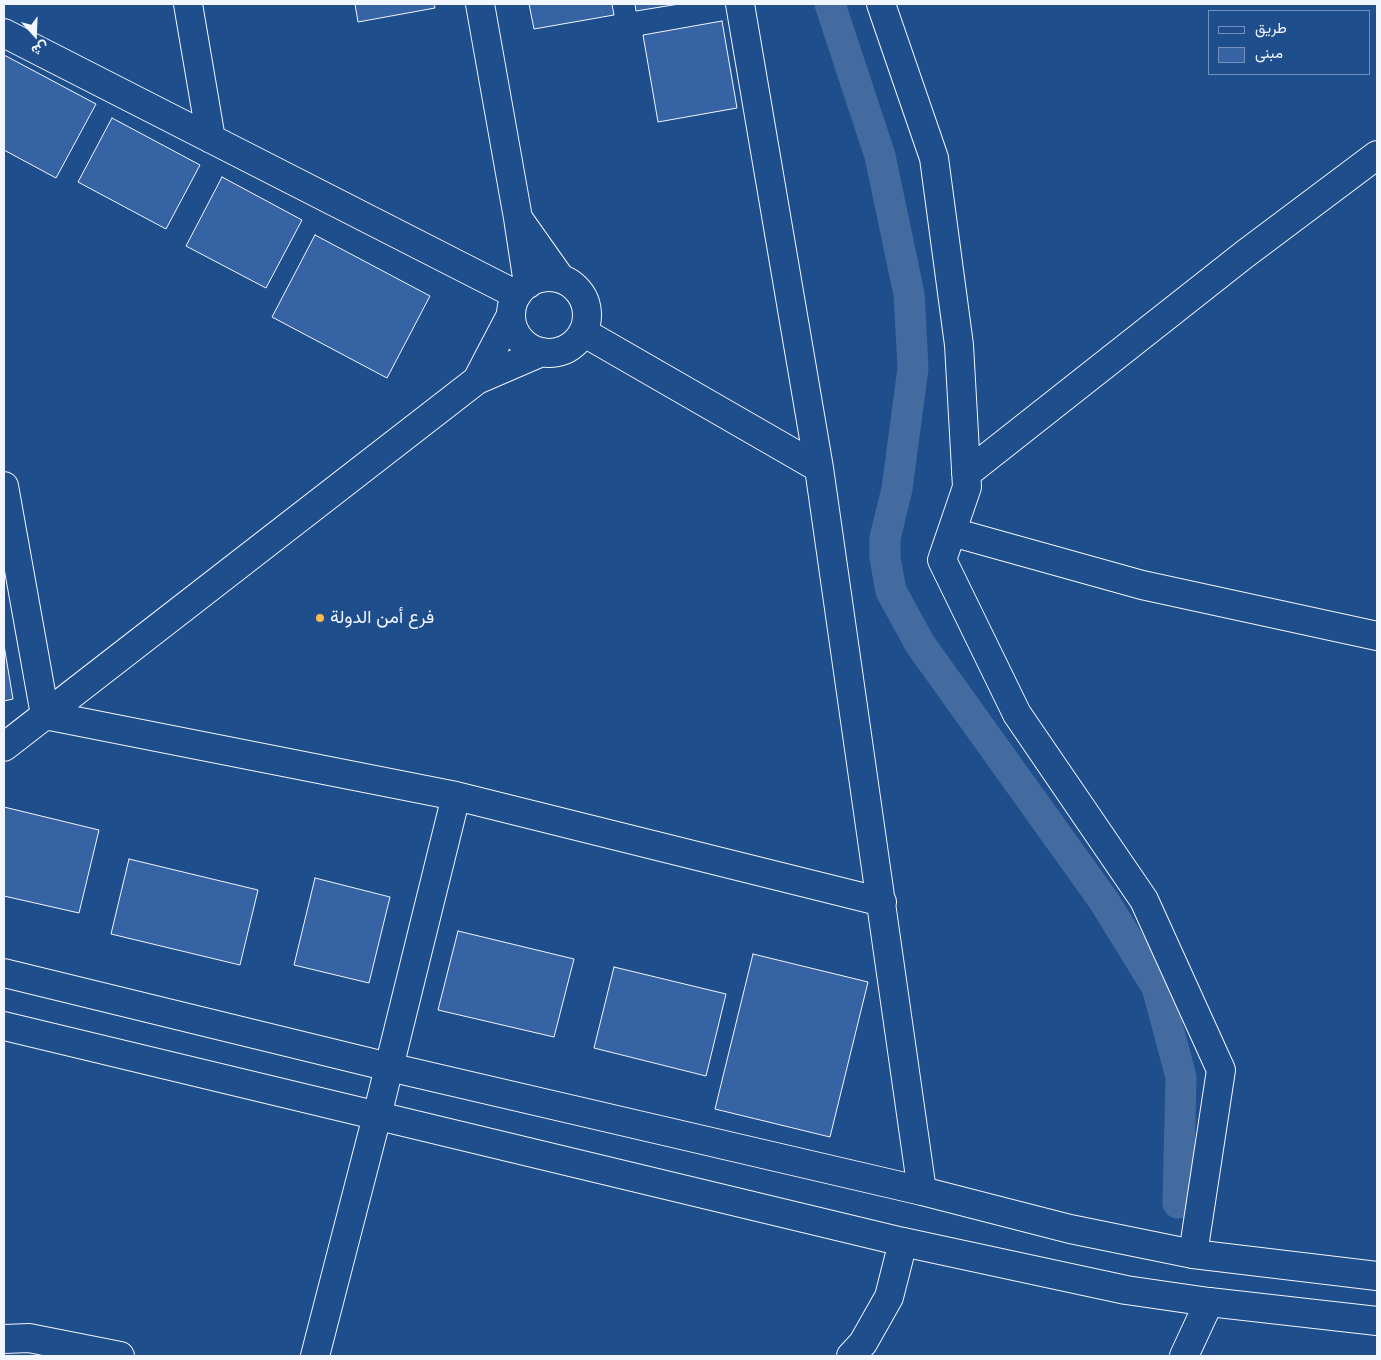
<!DOCTYPE html>
<meta charset="utf-8">
<style>
body{margin:0}
#map{position:relative;width:1381px;height:1360px;overflow:hidden;background:#1f4e8c;font-family:Quicksand,Vazirmatn,sans-serif}
canvas{display:block}
.frame{position:absolute;inset:0;border:5px solid #f2f6ff;pointer-events:none}
.legend{position:absolute;left:1208px;top:10px;width:162px;height:65px;box-sizing:border-box;background:#1f4e8c;border:1px solid #7391ba;margin:0;padding:6px 9px;list-style:none;font-size:15px;color:#f2f6ff}
.legend li{display:flex;align-items:center;gap:10px;height:25px}
.legend b{width:25px;border:1px solid #7391ba}
.north{position:absolute;left:10px;top:10px;width:50px;height:50px;-webkit-text-stroke:4px #1f4e8c;paint-order:stroke;rotate:160deg;font-size:14px;font-weight:700;line-height:20px;text-align:center;color:#f2f6ff}
.north::after{content:'';display:block;margin:auto;width:18px;height:22px;background:#f2f6ff;clip-path:polygon(50% 0,100% 100%,50% 72%,0 100%)}
</style>
<div id="map">
<canvas width="1381" height="1360"></canvas>
<div class="frame"></div>
<ul class="legend">
<li><b style="height:6px;background:#1f4e8c"></b>طريق</li>
<li><b style="height:14px;background:#3563a3"></b>مبنى</li>
</ul>
<div class="north">ش</div>
</div>
<script>
const g = document.querySelector('canvas').getContext('2d');
g.lineJoin = 'round';
const poly = rows => new Path2D(rows.map(r => 'M' + r).join(''));
function trace(path, color, width, dash) { g.strokeStyle = color; g.lineWidth = width; g.lineCap = dash ? 'butt' : 'round'; g.setLineDash(dash || []); g.stroke(path); }
function fillPath(path, color) { g.fillStyle = color; g.fill(path, 'evenodd'); }
function write(font, color, halo, rows, align = 'center') {
  g.font = font + ' Quicksand,Vazirmatn,sans-serif'; g.lineWidth = 4; g.setLineDash([]); g.textBaseline = 'middle'; g.strokeStyle = halo; g.fillStyle = color; for (const [text, x, y, turn = 0] of rows) {
    g.save(); g.translate(x, y); g.rotate((+turn || 0) * Math.PI / 180); g.textAlign = isNaN(turn) ? turn : align; if (halo) g.strokeText(text, 0, 0); g.fillText(text, 0, 0); g.restore();
  }
}
trace(poly([
 [830,4,880,156,909,294,913,368,897,489,885,538,885,558,891,591,920,644,1104,901,1157,987,1181,1077,1178,1203]
]), '#446ba0', 31);
const building = poly([
 [355,4,434,4,435,8,358,22,355,4],
 [529,4,612,4,614,15,534,29,529,4],
 [635,4,679,4,636,11,635,4],
 [722,21,737,108,658,122,643,35,722,21],
 [4,55,96,104,56,178,4,150,4,55],
 [112,118,200,165,166,229,78,182,112,118],
 [222,177,302,220,266,288,186,246,222,177],
 [315,235,430,296,387,378,272,317,315,235],
 [4,645,13,699,4,701,4,645],
 [4,807,99,830,79,913,4,896,4,807],
 [129,859,258,890,240,965,111,934,129,859],
 [315,878,390,897,369,983,294,965,315,878],
 [458,931,574,959,554,1037,438,1010,458,931],
 [753,954,868,982,830,1137,715,1109,753,954],
 [614,967,726,994,706,1076,594,1048,614,967]
]);
fillPath(building, '#3563a3');
trace(building, '#f2f6ff', 1);
const minor = poly([
 [188,4,211,139],
 [480,4,518,218,528,284],
 [740,4,819,468,922,1191],
 [881,4,934,158,959,345,967,487,942,560,1017,714,1144,900,1221,1070,1193,1254],
 [4,33,517,295],
 [520,221,561,279],
 '511 315a38 38 0 1 1 76 0a38 38 0 1 1-76 0Z',
 [583,332,819,468],
 [477,380,511,315],
 [966,474,1245,254,1377,155],
 [4,486,45,715,456,796,882,902],
 [952,532,1142,585,1377,636],
 [4,747,477,380,542,352],
 [4,1339,29,1338,120,1356],
 [315,1356,377,1116,456,796],
 [851,1356,863,1343,889,1297,903,1242],
 [1184,1356,1209,1302]
]);
const major = poly([
 [4,973,389,1067,922,1191,1070,1229,1193,1254,1377,1276],
 [4,1026,903,1242,1126,1290,1209,1302,1377,1321]
]);
trace(minor, '#f2f6ff', 30);
trace(major, '#f2f6ff', 30);
trace(minor, '#1f4e8c', 28);
trace(major, '#1f4e8c', 28);
for (const [x, y, r, color] of [
 [320,618,5,"#ffb74d"]
]) { const dot = new Path2D(); dot.arc(x, y, r, 0, 2 * Math.PI); g.fillStyle = color; g.fill(dot); trace(dot, '#1f4e8c', 2); }
write('18px', '#f2f6ff', '#1f4e8c', [
 ["فرع أمن الدولة",330,618]
], 'left');
</script>
